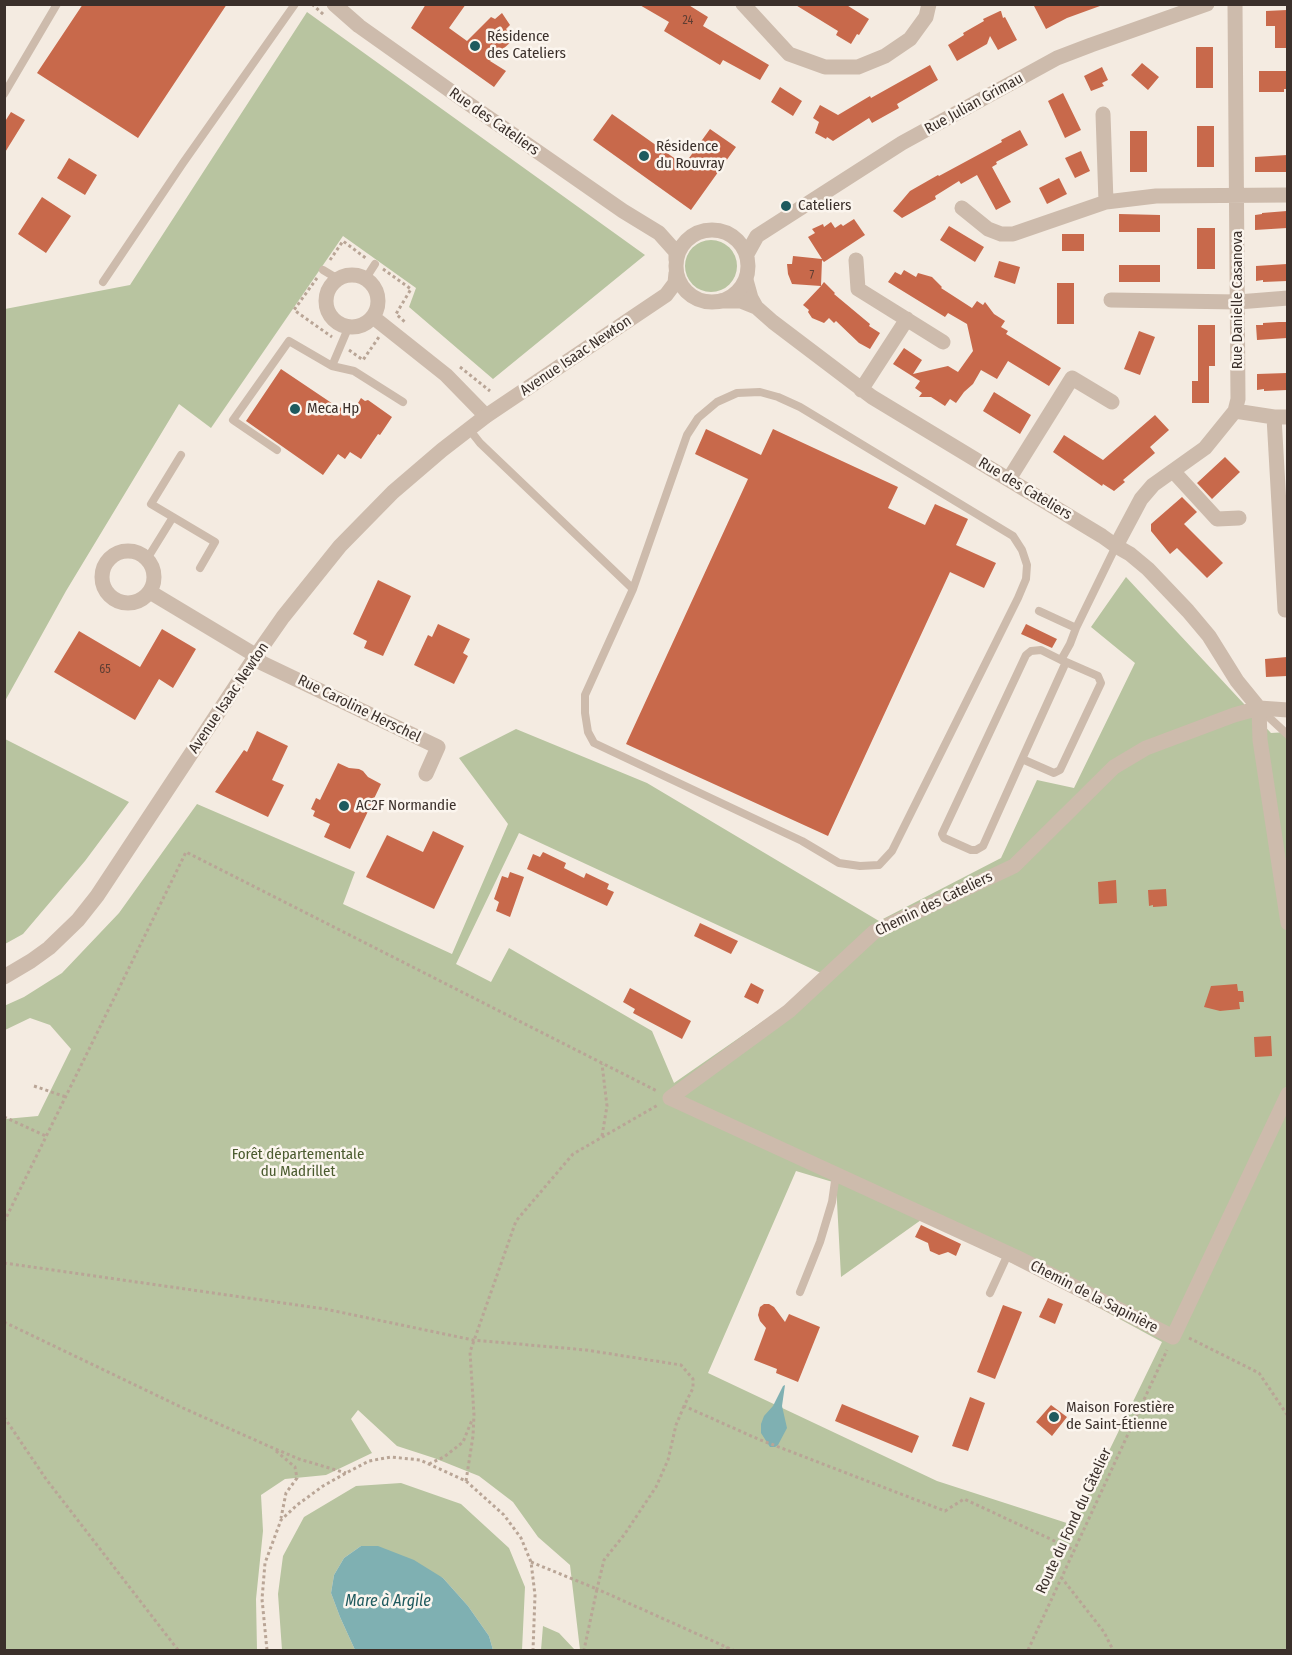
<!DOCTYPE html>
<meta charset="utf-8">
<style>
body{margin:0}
#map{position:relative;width:1292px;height:1655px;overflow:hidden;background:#f4ebe1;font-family:"Fira Sans Condensed",sans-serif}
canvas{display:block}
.frame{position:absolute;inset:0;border:6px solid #3b302b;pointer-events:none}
</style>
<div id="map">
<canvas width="1292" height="1655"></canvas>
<div class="frame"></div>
</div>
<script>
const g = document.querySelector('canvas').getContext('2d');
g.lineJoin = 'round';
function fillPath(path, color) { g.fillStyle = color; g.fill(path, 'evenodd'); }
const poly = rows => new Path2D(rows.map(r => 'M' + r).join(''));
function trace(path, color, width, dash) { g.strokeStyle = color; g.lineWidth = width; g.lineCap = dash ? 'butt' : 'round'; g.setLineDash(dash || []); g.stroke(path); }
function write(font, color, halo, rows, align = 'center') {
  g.font = font + ' "Fira Sans Condensed",sans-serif'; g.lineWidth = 5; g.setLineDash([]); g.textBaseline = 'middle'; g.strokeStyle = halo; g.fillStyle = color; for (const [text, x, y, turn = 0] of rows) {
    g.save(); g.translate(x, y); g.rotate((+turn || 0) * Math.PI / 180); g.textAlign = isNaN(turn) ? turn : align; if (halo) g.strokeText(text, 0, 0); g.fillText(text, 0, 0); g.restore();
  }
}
fillPath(poly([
 [307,12,645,255,493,379,409,307,416,288,343,236,211,428,179,404,66,591,5,701,5,309,130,285],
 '685 266a26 26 0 1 1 52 0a26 26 0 1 1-52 0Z',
 [1126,577,1271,733,1287,732,1287,1650,580,1650,570,1565,538,1537,513,1502,479,1476,434,1458,397,1446,358,1410,351,1419,372,1453,326,1475,285,1479,261,1495,263,1531,256,1599,257,1650,5,1650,5,1119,38,1116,71,1049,50,1025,30,1018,5,1030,4,1006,24,997,62,973,119,913,197,804,355,872,343,904,452,954,508,824,459,758,516,729,647,783,879,921,1001,858,1037,780,1074,788,1135,663,1091,627],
 [519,833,821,973,785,1006,674,1083,652,1031,509,948,491,982,456,964],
 [796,1171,836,1183,841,1277,921,1220,1046,1279,1162,1342,1073,1525,937,1481,708,1373],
 [5,739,129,802,85,861,23,934,5,944],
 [401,1483,461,1504,509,1548,525,1587,522,1650,493,1650,489,1636,468,1606,443,1578,361,1546,344,1558,334,1575,331,1593,340,1617,355,1650,282,1650,278,1594,283,1556,304,1517,356,1486],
 [543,1626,559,1633,575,1650,541,1650]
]), '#b8c4a0');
fillPath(poly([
 [783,1386,785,1385,782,1406,787,1428,778,1445,775,1447,770,1447,761,1433,761,1424,764,1416,773,1406],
 [361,1546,378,1546,414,1560,443,1578,468,1606,489,1636,493,1650,355,1650,340,1617,331,1593,334,1575,344,1558]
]), '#7fb0b2');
fillPath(poly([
 [83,4,227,4,138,138,37,73],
 [426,4,466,4,449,28,467,41,491,17,495,19,502,13,510,25,506,29,514,39,490,61,506,71,494,87,411,28],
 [638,4,687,4,708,17,703,26,769,65,760,80,723,60,720,65,664,31,669,22],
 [794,4,845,4,869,19,859,35,857,34,851,44,836,35,838,31],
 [1033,4,1099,4,1100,6,1067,18,1046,29],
 [1287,10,1287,48,1275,48,1275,26,1266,26,1266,11],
 [1000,11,1001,11,1003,18,1005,17,1017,40,998,50,990,36,987,44,957,61,948,45,964,35,963,33,984,21,983,19],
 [1196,47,1213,47,1213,88,1196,88],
 [1142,63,1159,77,1148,90,1131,75],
 [930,65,938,80,897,104,899,108,872,123,869,118,833,141,827,137,826,139,815,133,819,122,813,118,820,105,838,115,870,96,871,98],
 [1102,67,1108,80,1102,83,1104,86,1091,91,1084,76],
 [1259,71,1287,71,1287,89,1284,89,1284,92,1259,92],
 [780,87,802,101,793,116,771,102],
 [1063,93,1081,130,1065,138,1048,101],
 [11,112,25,120,4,154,4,123],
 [612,114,684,165,710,129,736,147,691,210,593,140],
 [1197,126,1214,126,1214,167,1197,167],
 [1020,130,1028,145,996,162,997,164,992,167,1011,202,996,210,977,175,961,184,959,181,935,196,936,199,902,218,893,211,910,191,938,175,939,176,1002,142,1001,140],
 [1130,131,1147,131,1147,172,1130,172],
 [1081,151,1090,171,1075,178,1065,158],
 [1287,155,1287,172,1255,172,1255,157],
 [69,158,97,175,85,195,57,178],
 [1059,178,1067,194,1047,204,1039,188],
 [42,197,71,216,46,253,18,234],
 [1287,211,1287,228,1255,230,1255,215,1262,214,1262,213],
 [1119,214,1160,215,1160,232,1119,232],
 [854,219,865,235,824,262,822,260,821,286,824,282,835,293,834,294,870,324,869,326,880,333,870,349,859,343,836,321,834,323,829,318,824,323,812,318,808,312,809,310,803,305,821,286,792,284,788,274,787,264,792,264,793,256,822,259,808,237,815,233,812,229,823,224,824,227,831,222,835,228,841,224,843,226],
 [949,226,984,247,975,262,940,240],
 [1197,228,1215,228,1215,269,1197,269],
 [1062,234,1084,234,1084,251,1062,251],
 [999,261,1020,267,1015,284,994,277],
 [1287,264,1287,281,1263,282,1263,280,1256,281,1256,266],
 [1119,265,1160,265,1160,282,1119,282],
 [904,270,916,277,918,273,932,277,942,287,941,288,972,308,977,301,983,305,985,302,994,314,1005,321,1001,327,1008,331,1006,334,1061,368,1049,386,1008,361,997,379,981,370,973,384,964,392,956,403,950,399,945,406,931,397,919,397,922,393,915,388,920,381,893,364,904,348,922,360,913,374,948,366,958,372,973,351,967,324,948,313,945,317,888,282,895,272,901,275],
 [1057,283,1074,283,1074,324,1057,324],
 [1279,322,1287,322,1287,338,1257,340,1256,325,1263,325,1263,323],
 [1198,325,1215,325,1215,366,1209,366,1209,403,1192,403,1192,381,1198,381],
 [1139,331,1155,337,1140,375,1124,369],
 [281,369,339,408,358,403,361,398,365,401,368,400,392,417,380,435,378,434,361,459,350,452,345,459,338,454,323,475,246,421],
 [1287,373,1287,390,1264,391,1264,389,1257,390,1257,374],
 [994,392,1031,415,1020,434,983,411],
 [1155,415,1169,430,1150,447,1155,453,1123,480,1125,482,1114,491,1103,484,1102,486,1053,452,1064,435,1103,460],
 [706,429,761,455,773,429,898,487,888,508,925,525,935,504,968,519,956,545,996,563,984,588,950,572,828,836,626,744,748,479,695,454],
 [1225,457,1240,472,1212,499,1197,483],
 [1182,497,1197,512,1184,524,1223,563,1207,578,1177,548,1170,554,1151,531,1151,524],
 [378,580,411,596,383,656,364,648,367,641,353,634],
 [438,624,470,639,463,653,468,656,454,684,414,665,428,635,432,637],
 [1026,624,1057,639,1052,648,1021,634],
 [162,629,196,649,173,688,159,679,135,720,54,672,79,631,140,667],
 [1287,657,1287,676,1266,677,1265,659],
 [257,731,288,746,272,780,284,785,268,817,215,792,244,750,247,752],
 [338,763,349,768,359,769,363,771,368,777,381,784,350,849,324,837,330,824,313,816,315,811,311,809,316,798,320,800],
 [433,831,464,846,434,909,366,877,387,835,423,852],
 [543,852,566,863,564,868,584,878,586,873,609,884,607,889,614,892,607,906,527,869,533,854,540,857],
 [510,872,524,877,510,917,496,911,499,902,494,899,502,876,508,878],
 [1116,880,1117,903,1099,904,1098,882],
 [1166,889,1167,906,1153,907,1153,905,1149,906,1148,890],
 [700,923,738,941,731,954,694,936],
 [751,983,764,990,758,1004,744,997],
 [1237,984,1238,991,1243,991,1244,1002,1239,1002,1240,1009,1220,1011,1204,1007,1211,986],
 [630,988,691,1021,682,1039,633,1013,635,1009,623,1002],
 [1271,1036,1272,1056,1255,1057,1254,1037],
 [921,1225,961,1244,956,1256,948,1252,939,1255,930,1251,928,1243,915,1237],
 [1048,1298,1063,1304,1055,1324,1039,1317],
 [764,1304,769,1304,774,1307,785,1322,789,1314,820,1327,798,1382,776,1373,777,1369,754,1360,766,1328,760,1321,758,1315,760,1307],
 [1003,1305,1022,1312,995,1379,977,1372],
 [970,1397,985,1403,968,1451,952,1446],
 [842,1404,919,1436,912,1453,835,1421],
 [1051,1405,1067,1417,1052,1436,1036,1422]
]), '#c8694b');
trace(poly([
 [312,4,324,15],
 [330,260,343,241,367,259],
 [383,269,411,289,396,314,406,323],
 [317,278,294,310,332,337],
 [349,350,363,360,379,337],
 [460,367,490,391],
 [34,1086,66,1097],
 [4,1117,46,1136],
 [602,1136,607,1106,602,1064],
 [4,1222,186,852,657,1091],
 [4,1263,325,1309,473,1340,586,1350,681,1365,693,1379,693,1388,684,1406,758,1439,945,1511,964,1499,1074,1550],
 [4,1322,183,1408,273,1448,299,1459,346,1473],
 [1189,1338,1259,1373,1288,1416],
 [684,1406,676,1425,668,1460,656,1487,624,1535,604,1560,597,1589,733,1650],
 [4,1417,46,1479,178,1650],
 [276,1451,295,1467,297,1478,286,1493,281,1518],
 [429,1464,444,1457,463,1442,472,1420],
 [466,1481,473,1436,474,1415,470,1352,516,1221,573,1154,658,1105],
 [531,1562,597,1589,584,1650],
 [1061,1577,1104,1632,1113,1650],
 [267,1650,262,1599,265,1563,281,1520,297,1505,323,1486,346,1473,369,1461,391,1457,420,1460,466,1481,504,1515,521,1538,531,1562,535,1595,533,1650],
 [720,1650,727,1648],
 [1028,1650,1167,1350]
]), '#b9a596', 3, [3, 3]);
trace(poly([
 [4,94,57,4],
 [323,270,338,279],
 [366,278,375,264],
 [103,282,183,163,295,4],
 [332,366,349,326],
 [469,429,480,443,633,589,687,435,698,418,717,402,737,393,760,392,778,397,800,407,1013,536,1022,550,1027,565,1026,579,1018,598,892,851,879,865,860,866,839,863,802,841,594,743,588,732,585,713,585,695,633,589],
 [277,450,233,420,289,341,332,366,354,371,403,402],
 [181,455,151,504,215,542,200,568],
 [147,559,173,517],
 [1039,611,1076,628,1116,546],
 [1066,662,1022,759,1054,773,1060,770,1101,683,1098,676,1066,662,1061,660,1070,644,1076,628],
 [1261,710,1288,735],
 [1022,759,983,846,976,850,971,850,944,838,942,834,1026,655,1031,651,1041,650,1061,660],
 [800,1292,820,1242,832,1202,836,1174],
 [990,1293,1008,1254]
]), '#cdbbac', 8);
trace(poly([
 [743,4,789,54,825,67,858,67,885,56,910,39,926,17,929,4],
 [1103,114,1106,202],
 [962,208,988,229,1001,234,1013,234,1106,202,1156,196,1288,195],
 [856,260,858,289,943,342],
 '326 301a26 26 0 1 1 52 0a26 26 0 1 1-52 0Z',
 [746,280,751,298,756,307,773,322,872,397,1102,536,1116,546,1130,554,1148,569,1188,611,1209,636,1237,681,1259,708],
 [1111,300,1238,302,1288,298],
 [721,301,741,301,756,307],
 [373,317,446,375,486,416],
 [861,390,907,319],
 [1235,411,1274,417,1288,417],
 [1274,417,1285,610],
 [1173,471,1217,519,1239,518],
 [1009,479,1072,378,1112,402],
 [1116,546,1141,499,1153,485,1205,448,1235,411,1238,399,1235,4],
 '102 577a26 26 0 1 1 52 0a26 26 0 1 1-52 0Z',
 [150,592,250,652,262,663,438,747,426,774],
 [1259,708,1260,740,1288,923],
 [1288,710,1259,708,1234,715,1146,748,1114,767,1014,866,874,932,789,1011,670,1098,1016,1257,1173,1337,1288,1094]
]), '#cdbbac', 15);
trace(poly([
 [334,4,359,26,469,104,623,211,659,233,676,252,676,260],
 '676 266a36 36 0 1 1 72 0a36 36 0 1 1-72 0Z',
 [747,254,757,236,902,143,1057,58,1091,45,1207,4],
 [4,977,31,961,49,948,78,920,97,896,255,657,283,617,340,546,393,492,442,450,486,416,666,295,675,283,676,273]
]), '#cdbbac', 15);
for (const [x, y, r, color] of [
 [475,46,6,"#1f5a5e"],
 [644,156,6,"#1f5a5e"],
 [786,206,6,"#1f5a5e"],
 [295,409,6,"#1f5a5e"],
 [344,806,6,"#1f5a5e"],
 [1054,1417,6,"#1f5a5e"]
]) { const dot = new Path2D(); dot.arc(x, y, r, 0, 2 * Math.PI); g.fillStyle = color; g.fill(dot); trace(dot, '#fbf5ee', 2); }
write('12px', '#5e3e33', null, [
 ["24",688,21],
 ["7",812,276],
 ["65",105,670]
]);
write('15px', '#3b302b', '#fbf5ee', [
 ["Résidence",487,37],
 ["des Cateliers",487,54],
 ["Résidence",656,147],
 ["du Rouvray",656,164],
 ["Cateliers",798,206],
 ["Meca Hp",307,409],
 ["AC2F Normandie",356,806],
 ["Maison Forestière",1066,1408],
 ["de Saint-Étienne",1066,1425]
], 'left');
write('15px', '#3b302b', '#fbf5ee', [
 ["Rue Julian Grimau",974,104,-29],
 ["Rue des Cateliers",494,122,35],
 ["Rue Danielle Casanova",1238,300,-90],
 ["Avenue Isaac Newton",576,356,-34],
 ["Rue des Cateliers",1025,489,31],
 ["Avenue Isaac Newton",229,698,-56],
 ["Rue Caroline Herschel",359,709,26],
 ["Chemin des Cateliers",934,904,-26],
 ["Chemin de la Sapinière",1094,1297,27],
 ["Route du Fond du Câtelier",1074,1521,-65]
]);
write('15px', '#4a5a2e', '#fbf5ee', [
 ["Forêt départementale",298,1155],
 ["du Madrillet",298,1172]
]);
write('italic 16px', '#1f5a5e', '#fbf5ee', [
 ["Mare à Argile",388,1602]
]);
</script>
